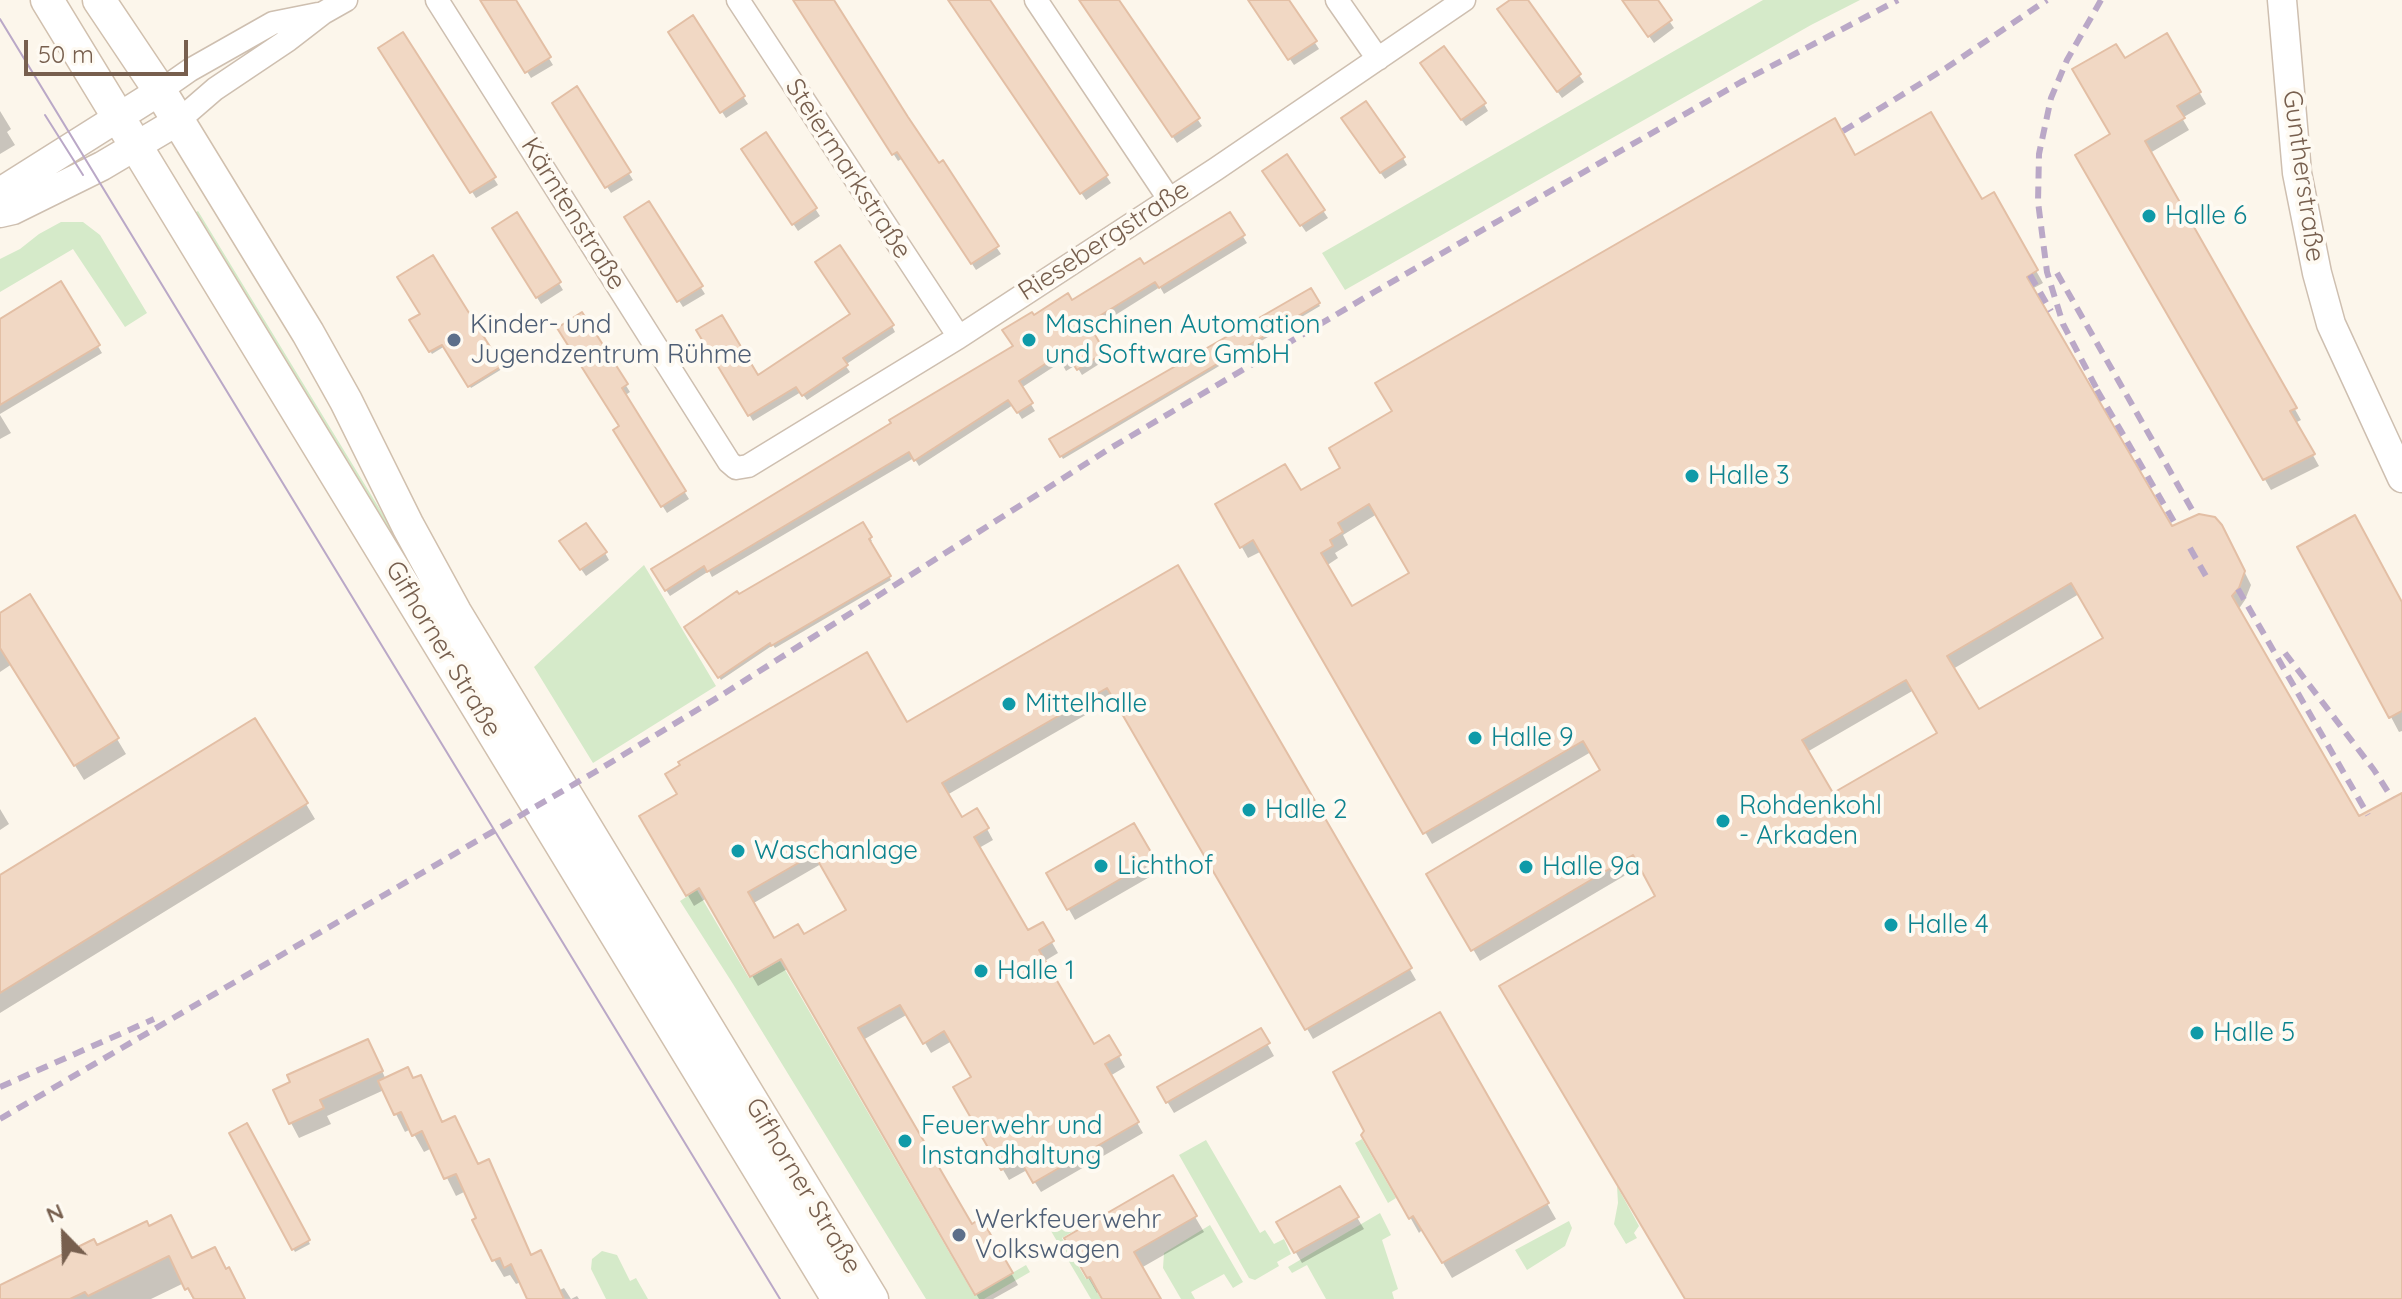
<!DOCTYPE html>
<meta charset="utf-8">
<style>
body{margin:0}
#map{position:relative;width:2402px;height:1299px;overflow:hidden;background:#fcf6eb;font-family:Quicksand,sans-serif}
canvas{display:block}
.north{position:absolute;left:24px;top:1195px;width:80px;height:80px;-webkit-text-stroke:6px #fefaf2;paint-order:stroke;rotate:337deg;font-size:22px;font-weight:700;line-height:32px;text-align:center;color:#775f4e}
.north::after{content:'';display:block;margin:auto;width:28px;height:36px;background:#775f4e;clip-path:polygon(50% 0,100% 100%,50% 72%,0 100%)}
.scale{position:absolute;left:24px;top:40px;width:164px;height:36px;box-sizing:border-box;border:4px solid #775f4e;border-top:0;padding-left:10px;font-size:24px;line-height:28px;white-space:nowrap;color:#775f4e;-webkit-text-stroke:6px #fefaf2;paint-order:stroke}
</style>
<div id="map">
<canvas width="2402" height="1299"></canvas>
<div class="north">N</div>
<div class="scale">50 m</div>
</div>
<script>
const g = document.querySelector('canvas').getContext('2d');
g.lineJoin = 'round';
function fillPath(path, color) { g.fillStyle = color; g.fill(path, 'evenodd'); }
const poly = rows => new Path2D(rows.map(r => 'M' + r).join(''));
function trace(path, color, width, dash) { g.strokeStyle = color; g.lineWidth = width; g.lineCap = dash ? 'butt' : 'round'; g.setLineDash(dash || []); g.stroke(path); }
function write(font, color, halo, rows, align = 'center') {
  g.font = font + ' Quicksand,sans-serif'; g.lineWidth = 8; g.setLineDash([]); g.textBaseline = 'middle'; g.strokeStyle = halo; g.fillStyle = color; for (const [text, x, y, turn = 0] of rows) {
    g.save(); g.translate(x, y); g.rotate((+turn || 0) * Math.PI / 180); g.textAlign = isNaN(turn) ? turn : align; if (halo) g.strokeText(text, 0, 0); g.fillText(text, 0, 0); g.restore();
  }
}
fillPath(poly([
 [1763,0,1860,0,1811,25,1345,290,1322,253],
 [198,211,487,685,549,791,192,214],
 [61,222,83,222,100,235,147,313,125,327,73,249,0,292,0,259,20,249,39,234],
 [644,565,716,686,593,763,534,667],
 [697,890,749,978,780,961,974,1295,1026,1265,1030,1272,984,1299,926,1299,733,984,680,901],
 [1362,1139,1396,1198,1388,1203,1355,1143],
 [1206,1140,1260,1233,1265,1230,1274,1244,1284,1239,1291,1254,1277,1262,1279,1266,1255,1280,1249,1278,1179,1155],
 [1617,1186,1639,1226,1634,1233,1637,1238,1626,1244,1614,1224,1618,1203],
 [1380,1213,1391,1235,1382,1240,1398,1289,1392,1292,1394,1299,1326,1299,1307,1265,1292,1273,1288,1267],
 [1075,1217,1080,1227,1062,1238,1086,1279,1089,1278,1101,1299,1091,1299,1051,1231],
 [1569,1221,1572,1228,1565,1246,1527,1270,1515,1250],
 [1210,1225,1243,1282,1233,1288,1224,1274,1191,1292,1195,1299,1181,1299,1163,1268,1164,1253],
 [602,1251,617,1255,630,1281,636,1278,648,1299,606,1299,591,1269,592,1259]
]), '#d5eac9');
fillPath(poly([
 [483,0,513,0,553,65,531,78],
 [794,0,831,0,871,66,1001,254,976,270,903,158,898,161],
 [951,0,987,0,1111,183,1086,200],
 [1080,0,1117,0,1202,126,1177,143],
 [1250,0,1287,0,1319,49,1294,65],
 [1513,0,1525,0,1584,82,1562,98,1504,16],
 [1623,0,1655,0,1674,28,1654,43],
 [692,18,748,104,726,118,675,40],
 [402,35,498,185,476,198,380,48],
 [2166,35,2206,104,2182,118,2189,130,2150,153,2301,420,2295,423,2319,466,2271,490,2078,155,2113,135,2125,61],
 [1426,71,1484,104,1488,111,1466,126],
 [576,89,633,180,611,193,554,103],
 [0,111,11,129,7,132,15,145,0,154],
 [1347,126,1403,158,1407,165,1385,179],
 [766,135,820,216,798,231,748,156],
 [1287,157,1328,218,1306,232,1268,178],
 [1855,157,1981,201,1993,195,2043,283,2032,289,2171,528,2228,539,2251,585,2245,600,2238,610,2358,818,2402,796,2402,1299,1687,1299,1658,896,1641,866,1480,961,1429,874,1602,771,1591,752,1432,844,1262,551,1248,558,1218,505,1300,493],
 [1377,514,1412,574,1351,609,1326,566,1338,558,1335,553,1348,545,1343,535],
 [2079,594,2105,639,1978,712,1953,669],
 [1914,690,1940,734,1832,796,1807,752],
 [648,204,705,294,683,307,626,218],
 [1229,214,1247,243,1164,294,1160,287,1090,331,1107,359,1082,375,1076,365,1066,371,1061,362,1021,388,1035,411,1022,419,1013,405,919,466,914,458,712,577,709,571,670,596,653,570,1015,347,1033,318,1071,302,1143,267],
 [517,215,563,290,541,304,494,228],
 [433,258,502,369,471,388,445,346,432,354,412,321,422,315],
 [61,284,102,353,0,414,0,321],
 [1310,290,1320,306,1063,459,1052,440],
 [582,315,630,392,624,396,689,499,667,513,615,431,621,427],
 [892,326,895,332,845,365,850,372,807,400,801,392,753,421,699,331,758,378],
 [0,415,11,433,0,439],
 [862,525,872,541,869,542,891,580,775,648,773,645,721,680,687,627],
 [2299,547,2402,605,2402,731,2399,732,2391,717],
 [566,548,605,553,609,560,586,576],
 [1177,567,1416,980,1313,1039,1115,698,947,795,961,820,977,811,987,829,993,840,979,848,1028,933,1042,925,1058,953,1043,962,1093,1047,1108,1038,1119,1056,1125,1067,1110,1076,1143,1133,1041,1192,1027,1170,1009,1180,955,1088,973,1077,952,1041,931,1053,908,1014,863,1040,971,1227,981,1221,1018,1285,993,1299,979,1299,789,968,758,986,707,898,694,906,642,816,906,724],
 [821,864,849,911,803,937,773,940,752,904],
 [0,615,117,739,126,754,84,780,12,664,0,672],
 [306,804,315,819,0,1013,0,878],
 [0,809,9,824,0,830],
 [1134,826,1160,871,1075,920,1049,874],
 [1439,1015,1556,1219,1452,1278,1423,1229,1419,1233,1364,1135],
 [1260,1031,1274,1056,1174,1113,1159,1088],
 [376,1057,386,1080,414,1081,421,1077,443,1124,478,1166,488,1161,532,1257,541,1253,560,1290,564,1288,571,1299,577,1296,579,1299,529,1299,521,1282,516,1284,510,1275,504,1277,494,1260,466,1191,456,1196,432,1148,424,1152,411,1129,405,1132,384,1090,327,1116,331,1124,299,1138,291,1123],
 [247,1126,310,1244,295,1252,232,1134],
 [1172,1178,1204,1232,1141,1268,1159,1299,1105,1299,1100,1291,1097,1293,1066,1239],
 [1339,1188,1364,1229,1302,1263,1278,1222],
 [170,1218,193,1260,226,1271,245,1299,193,1299,184,1283,151,1299,0,1299,0,1287]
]), '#0003');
const building = poly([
 [480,0,516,0,551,57,525,73,480,0],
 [793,0,834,0,908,117,939,163,943,160,999,246,971,264,897,152,892,155,793,0],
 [948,0,990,0,1108,175,1080,194,948,0],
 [1079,0,1119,0,1200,118,1172,137,1079,0],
 [1248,0,1289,0,1317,41,1288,60,1248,0],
 [1510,0,1528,0,1581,74,1557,92,1497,9,1510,0],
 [1622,0,1658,0,1672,20,1648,37,1622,0],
 [693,15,745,96,720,113,668,32,693,15],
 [403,32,496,177,470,193,378,48,403,32],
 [2167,33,2201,92,2177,106,2185,118,2145,141,2297,408,2290,411,2315,454,2263,480,2075,155,2110,134,2072,69,2116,44,2125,58,2167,33],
 [1444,46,1486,103,1461,120,1420,63,1444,46],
 [577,86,631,172,605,188,552,103,577,86],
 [1366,101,1405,157,1380,173,1341,118,1366,101],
 [1931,112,1982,199,1994,192,2038,270,2027,277,2172,526,2199,514,2215,517,2222,525,2245,571,2239,588,2232,596,2359,816,2402,793,2402,1299,1685,1299,1499,986,1655,896,1633,855,1471,951,1426,874,1600,770,1583,741,1423,834,1253,540,1240,548,1215,504,1285,464,1301,490,1340,468,1329,448,1392,411,1375,383,1835,118,1855,155,1931,112],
 [1369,504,1409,573,1352,606,1321,553,1333,546,1330,540,1343,532,1338,523,1369,504],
 [2071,583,2103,638,1979,709,1947,656,2071,583],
 [1906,680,1937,733,1833,793,1802,740,1906,680],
 [766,132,817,208,792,225,741,149,766,132],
 [1287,154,1325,210,1300,226,1262,171,1287,154],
 [649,201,703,286,677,302,624,217,649,201],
 [517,212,561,282,536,298,492,228,517,212],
 [1230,212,1245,235,1159,288,1155,282,1088,323,1105,352,1077,370,1070,359,1061,365,1056,357,1019,381,1033,403,1017,413,1008,400,914,461,909,452,707,572,704,566,665,591,651,569,891,423,889,420,1013,346,1002,330,1032,312,1034,315,1068,293,1072,300,1140,258,1144,264,1230,212],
 [840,245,894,325,843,358,848,365,802,396,796,387,748,416,696,330,722,315,758,375,850,314,815,262,840,245],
 [433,255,502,366,468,387,442,345,429,352,409,320,420,314,397,277,433,255],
 [61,281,100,345,0,405,0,319,61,281],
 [1311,288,1320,303,1060,457,1049,439,1311,288],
 [582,312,628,384,622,388,686,491,661,507,613,430,619,426,557,328,582,312],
 [2355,515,2402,602,2402,711,2389,718,2297,547,2355,515],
 [863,522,872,537,869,539,891,576,771,646,770,643,718,678,684,627,737,591,739,594,863,522],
 [586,523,607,552,580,570,559,541,586,523],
 [1178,565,1412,968,1305,1030,1107,688,942,783,962,817,977,808,989,828,974,837,1028,930,1043,922,1054,941,1039,950,1094,1044,1109,1035,1121,1055,1105,1064,1139,1122,1033,1183,1020,1160,1001,1170,953,1087,971,1077,944,1031,923,1044,900,1005,858,1028,972,1224,981,1218,1013,1273,975,1295,781,959,750,977,699,888,686,896,639,816,677,794,665,774,680,765,678,762,867,652,907,722,1178,565],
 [814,854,846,910,804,934,798,924,774,938,748,892,814,854],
 [30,594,119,738,74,766,0,648,0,613,30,594],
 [255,718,308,803,0,993,0,875,255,718],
 [1134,823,1155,859,1067,910,1046,873,1134,823],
 [1440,1012,1549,1203,1442,1263,1413,1216,1409,1219,1400,1203,1361,1135,1364,1131,1333,1072,1440,1012],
 [1261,1028,1270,1043,1166,1103,1157,1087,1261,1028],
 [368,1039,383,1071,320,1100,324,1108,289,1124,273,1090,290,1082,287,1075,368,1039],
 [408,1067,413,1078,421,1075,442,1122,455,1116,478,1164,489,1159,531,1255,541,1250,564,1299,527,1299,511,1264,504,1268,500,1258,492,1261,472,1220,476,1218,456,1174,444,1179,422,1131,412,1136,401,1112,394,1115,378,1081,408,1067],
 [247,1123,310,1240,292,1250,229,1133,247,1123],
 [1173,1175,1197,1216,1134,1252,1161,1299,1102,1299,1090,1277,1087,1278,1064,1238,1173,1175],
 [1340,1186,1359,1217,1294,1253,1276,1222,1340,1186],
 [171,1215,192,1258,215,1247,226,1269,229,1267,245,1299,194,1299,188,1288,185,1290,169,1256,88,1296,85,1292,70,1299,0,1299,0,1285,37,1267,94,1239,97,1245,147,1221,149,1226,171,1215]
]);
fillPath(building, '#f1d8c4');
trace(building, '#e3bfa5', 2);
const minor = poly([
 [437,0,729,462,736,468,748,466,959,337,1216,169,1464,0],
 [738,0,959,337],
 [1036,0,1169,199],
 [1337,0,1378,59],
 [160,91,190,70,273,23,318,14],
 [178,121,215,89,288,40,323,13,346,0]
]);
const tertiary = poly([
 [2282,0,2297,173,2317,273,2331,324,2402,478],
 [0,192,160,91],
 [0,213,13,210,102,166,178,121]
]);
const secondary = poly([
 [47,0,838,1299],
 [99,0,160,91,308,333,346,401,408,526,455,612,872,1299]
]);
trace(minor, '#cebfb0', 25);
trace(tertiary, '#cebfb0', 31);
trace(secondary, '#d1c0ae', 35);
trace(minor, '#fff', 22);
trace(tertiary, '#fff', 28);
trace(secondary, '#fff', 32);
trace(poly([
 [0,19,780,1299],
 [45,115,83,175]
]), '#baa8c7', 2);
trace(poly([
 [2101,0,2067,60,2051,98,2039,154,2038,202,2047,272,2063,324,2102,399],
 [1843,131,1946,68,2047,0],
 [2057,273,2195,515],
 [2030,275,2051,311],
 [2097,390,2176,525],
 [2190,548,2207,578],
 [2238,589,2368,815],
 [2285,653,2374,770,2392,798],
 [0,1087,154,1019],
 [0,1119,595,772,725,693,1109,449,1376,291,1741,82,1898,0]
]), '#baa8c7', 6, [12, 8]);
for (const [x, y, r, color] of [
 [2149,216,8,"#0f9aa8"],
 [454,340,8,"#5c6f8a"],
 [1029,340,8,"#0f9aa8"],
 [1692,476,8,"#0f9aa8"],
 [1009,704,8,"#0f9aa8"],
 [1475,738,8,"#0f9aa8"],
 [1249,810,8,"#0f9aa8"],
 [1723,821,8,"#0f9aa8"],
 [738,851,8,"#0f9aa8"],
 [1101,866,8,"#0f9aa8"],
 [1526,867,8,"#0f9aa8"],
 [1891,925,8,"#0f9aa8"],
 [981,971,8,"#0f9aa8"],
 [2197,1033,8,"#0f9aa8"],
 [905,1141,8,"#0f9aa8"],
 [959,1235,8,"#5c6f8a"]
]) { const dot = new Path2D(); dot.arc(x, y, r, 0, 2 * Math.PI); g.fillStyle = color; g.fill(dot); trace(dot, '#fefaf2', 3); }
write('26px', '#775f4e', '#fefaf2', [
 ["Steiermarkstraße",848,169,57],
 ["Guntherstraße",2303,176,82],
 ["Kärntenstraße",573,214,58],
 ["Riesebergstraße",1104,241,-33],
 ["Gifhorner Straße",443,649,59],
 ["Gifhorner Straße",803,1186,59]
]);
write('26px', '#0d838f', '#fefaf2', [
 ["Halle 6",2165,216],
 ["Maschinen Automation",1045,325],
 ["und Software GmbH",1045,355],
 ["Halle 3",1708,476],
 ["Mittelhalle",1025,704],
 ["Halle 9",1491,738],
 ["Rohdenkohl",1739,806],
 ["- Arkaden",1739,836],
 ["Halle 2",1265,810],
 ["Waschanlage",754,851],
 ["Lichthof",1117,866],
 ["Halle 9a",1542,867],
 ["Halle 4",1907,925],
 ["Halle 1",997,971],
 ["Halle 5",2213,1033],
 ["Feuerwehr und",921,1126],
 ["Instandhaltung",921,1156]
], 'left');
write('26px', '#4e5e75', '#fefaf2', [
 ["Kinder- und",470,325],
 ["Jugendzentrum Rühme",470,355],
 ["Werkfeuerwehr",975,1220],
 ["Volkswagen",975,1250]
], 'left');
</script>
